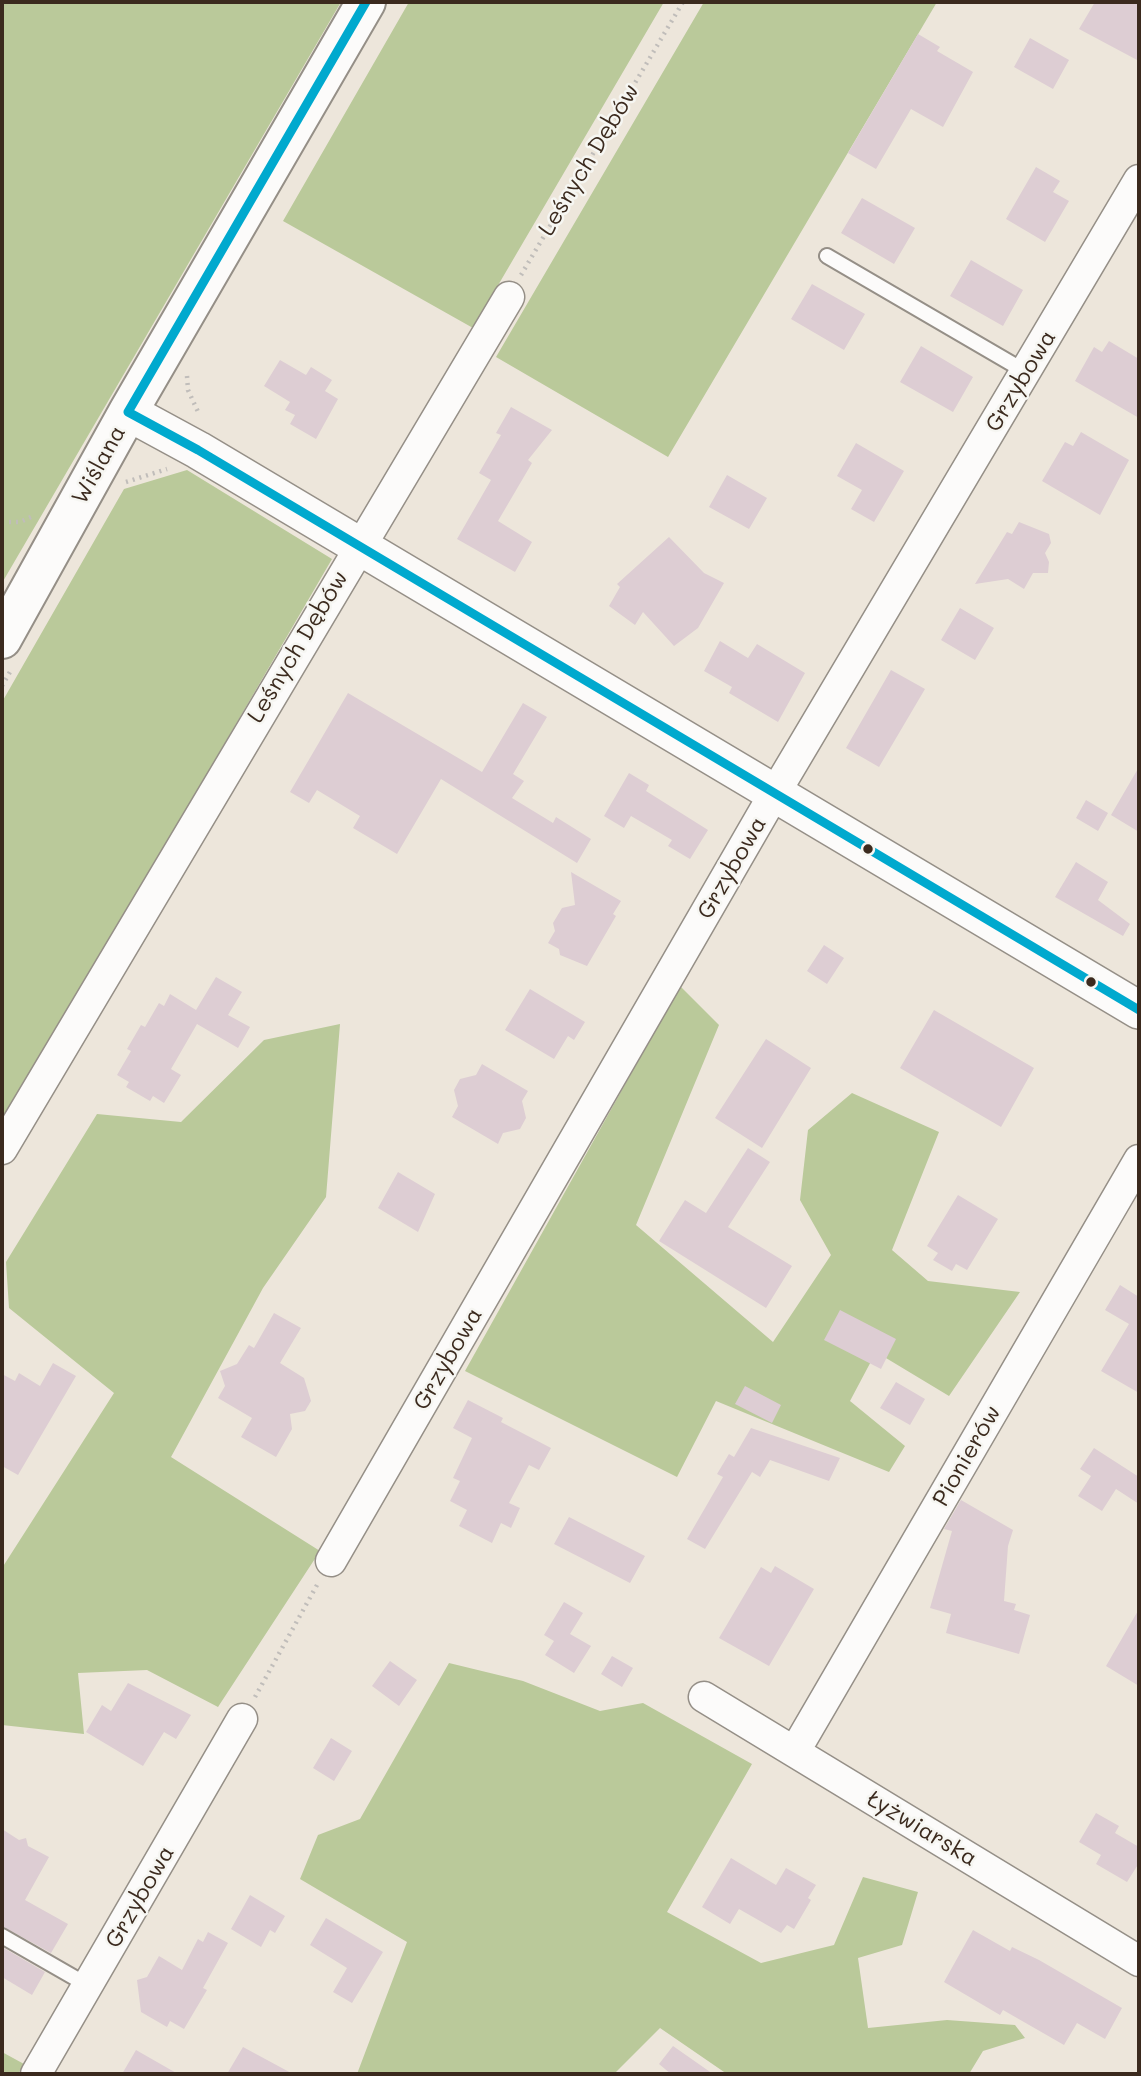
<!DOCTYPE html>
<meta charset="utf-8">
<style>
body{margin:0}
#map{position:relative;width:1141px;height:2076px;overflow:hidden;background:#ede6db;font-family:Mali,sans-serif}
canvas{display:block}
.frame{position:absolute;inset:0;border:4px solid #3b2a1e;pointer-events:none}
</style>
<div id="map">
<canvas width="1141" height="2076"></canvas>
<div class="frame"></div>
</div>
<script>
const g = document.querySelector('canvas').getContext('2d');
g.lineJoin = 'round';
function fillPath(path, color) { g.fillStyle = color; g.fill(path, 'evenodd'); }
const poly = rows => new Path2D(rows.map(r => 'M' + r).join(''));
function trace(path, color, width, dash) { g.strokeStyle = color; g.lineWidth = width; g.lineCap = dash ? 'butt' : 'round'; g.setLineDash(dash || []); g.stroke(path); }
function write(font, color, halo, rows, align = 'center') {
  g.font = font + ' Mali,sans-serif'; g.lineWidth = 5; g.setLineDash([]); g.textBaseline = 'middle'; g.strokeStyle = halo; g.fillStyle = color; for (const [text, x, y, turn = 0] of rows) {
    g.save(); g.translate(x, y); g.rotate((+turn || 0) * Math.PI / 180); g.textAlign = isNaN(turn) ? turn : align; if (halo) g.strokeText(text, 0, 0); g.fillText(text, 0, 0); g.restore();
  }
}
fillPath(poly([
 [2,2,341,2,2,583],
 [409,2,664,2,473,328,283,221],
 [704,2,937,2,668,457,496,357],
 [187,470,332,559,2,1126,2,702,124,489],
 [680,986,719,1025,636,1225,773,1342,831,1255,800,1200,808,1130,852,1093,939,1132,892,1250,928,1281,1020,1292,949,1396,876,1352,850,1401,905,1446,889,1472,716,1401,677,1477,465,1371],
 [340,1024,326,1197,263,1288,171,1457,320,1551,218,1707,147,1670,78,1673,84,1734,2,1725,2,1568,114,1393,9,1308,6,1262,97,1114,181,1122,264,1040],
 [449,1663,523,1681,600,1711,643,1703,752,1764,667,1912,761,1963,834,1945,863,1877,918,1892,902,1945,858,1958,868,2028,947,2020,1015,2025,1025,2038,983,2051,969,2074,727,2074,660,2028,614,2074,357,2074,407,1942,300,1879,318,1835,360,1819],
 [2,2052,24,2064,18,2074,2,2074]
]), '#bac99a');
fillPath(poly([
 [1095,2,1139,2,1139,61,1079,29],
 [918,34,940,47,937,51,973,72,943,127,911,109,876,169,848,153],
 [1030,38,1069,60,1053,89,1014,67],
 [1036,167,1060,181,1053,192,1069,201,1045,242,1006,219],
 [862,198,915,228,894,264,841,233],
 [971,260,1023,290,1003,326,950,296],
 [812,284,865,314,844,350,791,319],
 [1109,341,1139,359,1139,418,1075,381,1094,347,1102,352],
 [921,346,973,377,953,412,900,382],
 [280,360,306,375,311,367,332,380,325,391,338,399,316,439,290,424,295,415,285,410,290,402,264,386],
 [511,407,552,430,528,460,532,463,498,521,532,542,515,572,457,539,491,480,479,473,501,435,496,433],
 [1081,432,1129,460,1100,515,1042,481,1065,442,1073,446],
 [856,443,904,471,874,522,851,509,862,490,837,476],
 [727,475,767,498,749,529,709,507],
 [1019,522,1049,534,1051,543,1045,553,1049,562,1048,573,1033,573,1024,589,1008,579,975,584,1007,532,1012,534],
 [669,537,704,573,724,583,698,628,674,646,643,612,635,625,609,606,620,587,617,584],
 [960,608,994,628,975,660,941,640],
 [720,641,748,658,757,644,805,673,778,722,729,693,732,687,704,671],
 [891,670,925,689,879,767,846,748],
 [348,693,482,772,523,703,547,717,513,774,524,781,512,798,553,823,556,817,591,839,577,863,441,779,397,854,353,828,360,816,317,790,309,803,290,792],
 [1139,767,1139,832,1111,815],
 [629,773,649,785,646,791,708,830,690,859,668,846,672,840,631,816,624,828,604,816],
 [1086,800,1108,813,1098,831,1076,818],
 [1076,862,1108,882,1098,900,1130,924,1123,936,1055,897],
 [571,872,621,901,613,914,616,916,587,966,560,955,559,949,548,943,555,931,553,923,562,908,575,905],
 [824,945,844,958,827,984,807,971],
 [216,977,242,992,228,1015,250,1027,238,1048,197,1024,171,1069,181,1075,164,1103,153,1096,150,1101,126,1087,129,1082,117,1075,131,1051,127,1049,141,1025,145,1027,159,1003,164,1006,170,994,196,1010],
 [530,989,585,1022,574,1040,568,1036,554,1059,505,1030],
 [934,1010,1034,1068,1001,1127,900,1068],
 [766,1039,811,1068,762,1148,715,1118],
 [482,1064,528,1091,522,1101,526,1118,520,1129,503,1133,498,1144,452,1117,458,1106,454,1090,460,1079,476,1075],
 [748,1148,770,1162,728,1227,792,1266,766,1308,659,1241,685,1200,706,1213],
 [398,1172,435,1194,418,1232,378,1208],
 [958,1195,998,1219,967,1270,956,1264,952,1271,933,1260,938,1253,927,1246],
 [1120,1285,1139,1297,1139,1393,1101,1371,1129,1324,1105,1310],
 [840,1310,896,1339,881,1369,824,1340],
 [274,1313,301,1328,280,1363,304,1378,311,1401,305,1411,290,1414,292,1429,276,1457,241,1437,252,1418,218,1398,225,1386,220,1371,237,1364,249,1345,254,1348],
 [53,1363,76,1376,18,1475,2,1466,2,1374,15,1381,19,1373,40,1386],
 [896,1382,925,1399,910,1425,880,1408],
 [745,1386,781,1405,772,1423,735,1404],
 [468,1400,503,1418,501,1422,551,1448,539,1470,529,1465,509,1503,520,1508,511,1528,501,1523,492,1543,459,1526,467,1510,450,1501,460,1481,453,1478,472,1438,453,1428],
 [751,1428,840,1458,829,1481,770,1460,760,1477,752,1472,705,1549,687,1539,723,1477,717,1474,729,1454,734,1457],
 [1094,1448,1139,1477,1139,1504,1116,1489,1102,1511,1078,1496,1091,1476,1080,1469],
 [961,1500,1013,1530,1008,1546,1004,1601,1016,1604,1014,1610,1030,1615,1019,1654,946,1633,951,1614,930,1608,952,1531,944,1529],
 [569,1517,645,1556,630,1583,554,1544],
 [775,1566,814,1589,769,1666,719,1638,761,1567,771,1573],
 [564,1602,583,1613,570,1634,591,1646,574,1673,545,1655,554,1641,544,1635],
 [1139,1609,1139,1686,1106,1666],
 [612,1656,633,1668,622,1687,601,1674],
 [390,1661,417,1680,399,1706,372,1686],
 [128,1683,191,1715,176,1739,164,1732,143,1766,86,1732,102,1705,111,1711],
 [331,1738,352,1751,334,1781,313,1768],
 [1096,1813,1119,1826,1115,1833,1139,1847,1139,1863,1127,1882,1096,1864,1101,1855,1079,1842],
 [2,1829,19,1840,26,1838,28,1846,49,1857,25,1900,68,1924,51,1953,2,1926],
 [731,1858,776,1885,786,1868,816,1885,808,1898,811,1900,794,1929,787,1925,781,1933,739,1909,730,1924,702,1907],
 [250,1895,285,1916,275,1933,270,1930,261,1947,231,1929],
 [326,1918,383,1952,352,2003,333,1992,347,1968,310,1945],
 [973,1930,1010,1951,1012,1947,1039,1960,1122,2008,1105,2039,1077,2023,1064,2045,1003,2010,1000,2015,944,1982],
 [208,1932,228,1943,203,1988,207,1990,184,2029,170,2021,167,2027,141,2012,137,1980,147,1977,159,1956,182,1970,198,1939,203,1942],
 [2,1947,45,1972,32,1995,2,1977],
 [673,2046,713,2074,671,2074,659,2064],
 [243,2047,293,2074,227,2074],
 [136,2050,178,2074,122,2074]
]), '#ddcdd3');
const service = poly([
 [827,256,1026,372],
 [2,1936,89,1986]
]);
const minor = poly([
 [2,1149,509,297],
 [331,1561,766,808,1139,180],
 [704,1697,1139,1961],
 [795,1751,1139,1160],
 [36,2074,242,1719]
]);
const tertiary = poly([
 [128,412,198,450,1139,1010]
]);
const secondary = poly([
 [2,639,128,412,366,2]
]);
trace(service, '#958f87', 18);
trace(minor, '#958f87', 33);
trace(tertiary, '#958f87', 40);
trace(secondary, '#958f87', 42);
trace(poly([
 [521,275,683,2],
 [187,376,188,390,199,414],
 [126,482,167,469],
 [2,522,20,522,31,517],
 [2,686,11,670],
 [255,1697,317,1585]
]), '#c0bdba', 4.5, [2, 5]);
trace(service, '#fcfbfa', 14);
trace(minor, '#fcfbfa', 30);
trace(tertiary, '#fcfbfa', 37);
trace(secondary, '#fcfbfa', 38);
trace(poly([
 [128,412,198,450,1139,1010],
 [128,412,366,2]
]), '#00a9ce', 9);
for (const [x, y, r, color] of [
 [868,849,6,"#3b2a1e"],
 [1091,982,6,"#3b2a1e"]
]) { const dot = new Path2D(); dot.arc(x, y, r, 0, 2 * Math.PI); g.fillStyle = color; g.fill(dot); trace(dot, '#f6f6f2', 2.5); }
write('23px', '#3b2a1e', '#f6f6f2', [
 ["Leśnych Dębów",589,160,-59],
 ["Grzybowa",1021,381,-59],
 ["Wiślana",99,465,-61],
 ["Leśnych Dębów",298,647,-59],
 ["Grzybowa",732,868,-60],
 ["Grzybowa",448,1359,-60],
 ["Pionierów",967,1456,-60],
 ["Łyżwiarska",922,1829,31],
 ["Grzybowa",140,1897,-60]
]);
</script>
